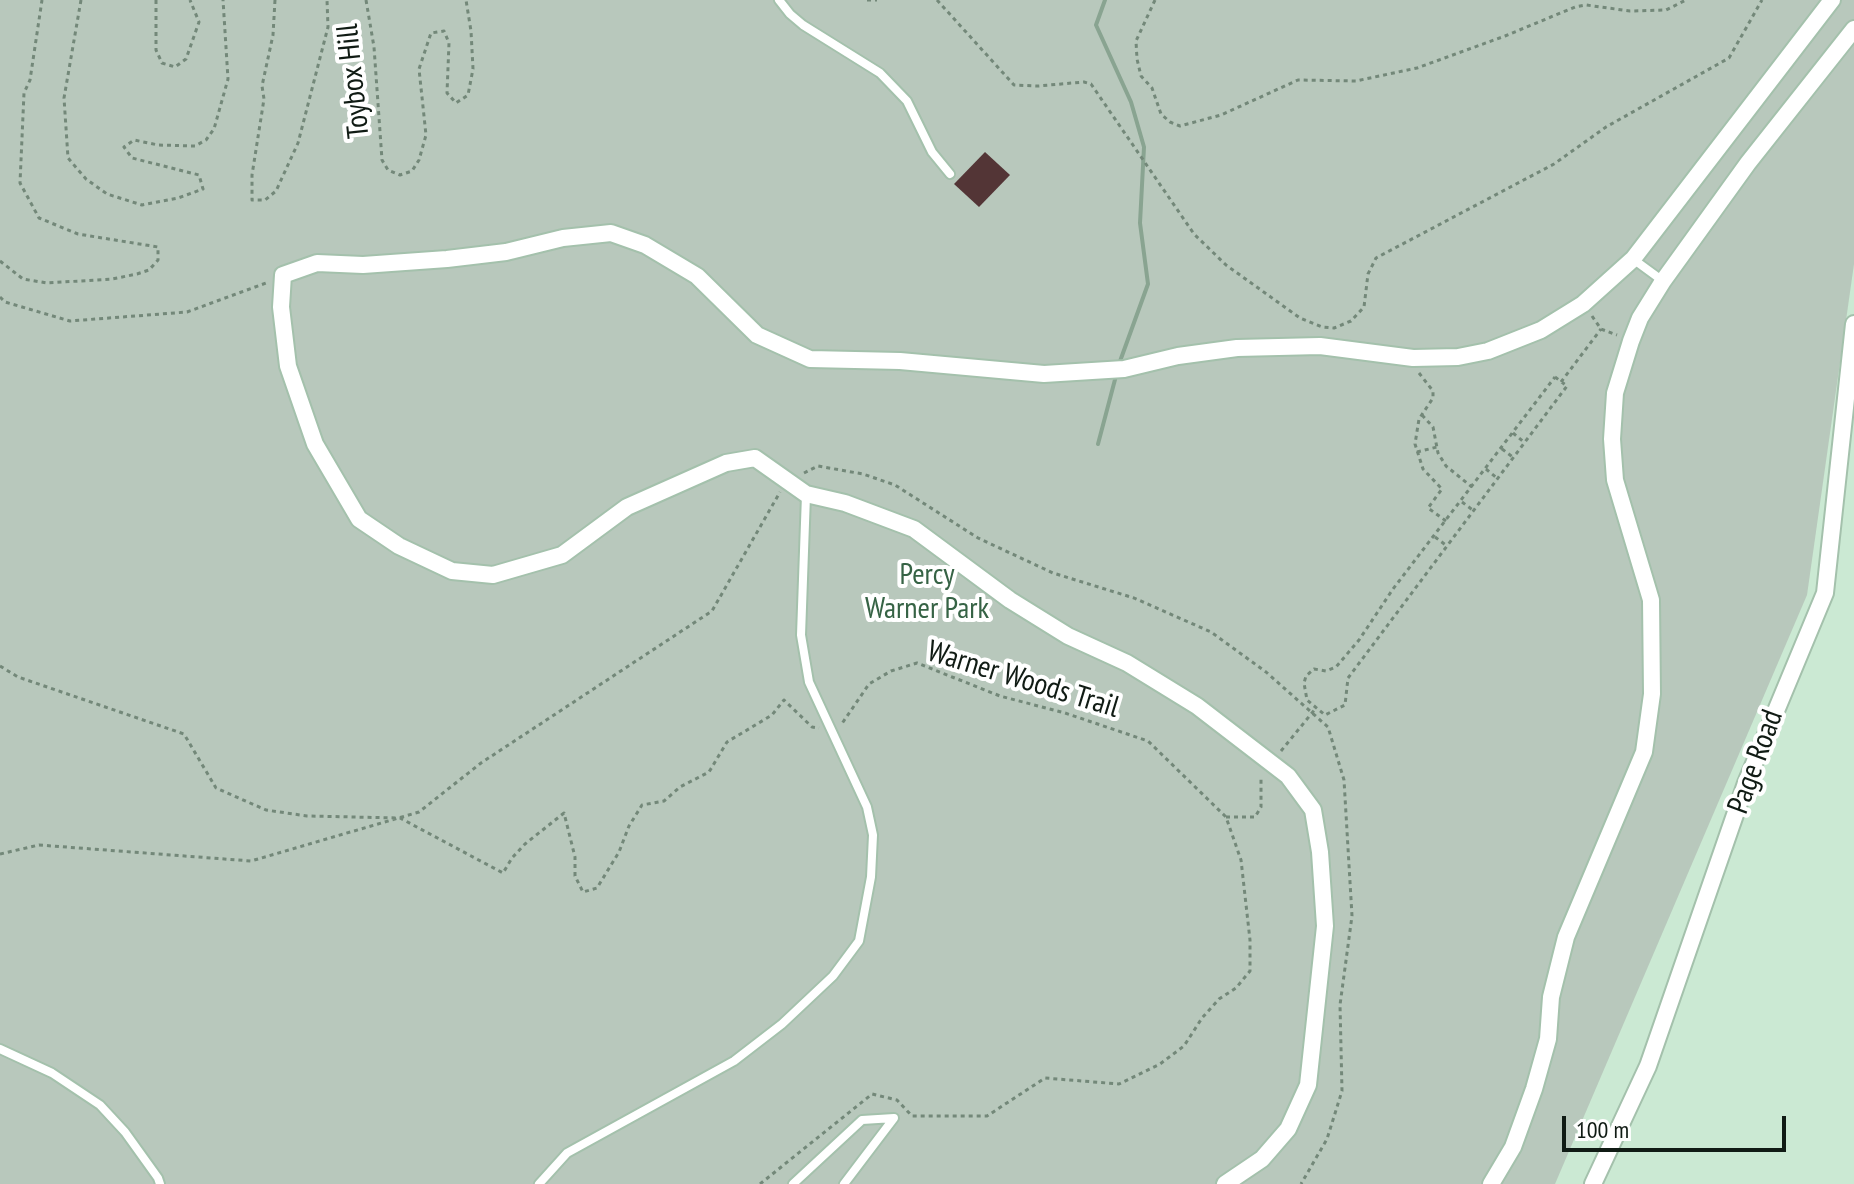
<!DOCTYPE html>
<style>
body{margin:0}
#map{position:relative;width:1854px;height:1184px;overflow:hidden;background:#cbe9d3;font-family:"PT Sans Narrow",sans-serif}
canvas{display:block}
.scale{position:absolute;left:1562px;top:1116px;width:224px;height:36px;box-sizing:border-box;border:4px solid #101b14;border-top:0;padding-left:10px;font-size:24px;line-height:28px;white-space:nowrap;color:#101b14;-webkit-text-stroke:6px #fff;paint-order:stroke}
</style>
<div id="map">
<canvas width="1854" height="1184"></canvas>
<div class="scale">100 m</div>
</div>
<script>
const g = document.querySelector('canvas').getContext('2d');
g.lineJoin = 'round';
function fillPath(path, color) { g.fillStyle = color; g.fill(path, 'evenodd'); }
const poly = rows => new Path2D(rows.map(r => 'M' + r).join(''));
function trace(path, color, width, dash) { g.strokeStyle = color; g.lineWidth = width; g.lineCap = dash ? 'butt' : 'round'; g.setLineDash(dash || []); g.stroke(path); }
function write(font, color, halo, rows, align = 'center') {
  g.font = font + ' "PT Sans Narrow",sans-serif'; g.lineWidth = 8; g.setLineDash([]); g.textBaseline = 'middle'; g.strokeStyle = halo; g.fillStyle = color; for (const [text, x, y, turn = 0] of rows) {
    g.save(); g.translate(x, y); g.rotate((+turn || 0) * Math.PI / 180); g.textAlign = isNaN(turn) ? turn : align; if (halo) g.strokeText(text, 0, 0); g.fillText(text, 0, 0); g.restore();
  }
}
fillPath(poly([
 [0,0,1854,0,1854,264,1807,595,1555,1184,0,1184]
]), '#b8c8bc');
trace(poly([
 [1105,0,1096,25,1131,102,1144,147,1140,223,1148,284,1119,364],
 [1098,444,1117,372]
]), '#89a491', 4);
fillPath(poly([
 [985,152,1010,175,979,207,954,184]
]), '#533536');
const lane = poly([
 [779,0,790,14,803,25,880,73,907,101,932,152,950,174],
 [1633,259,1663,281],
 [0,1049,52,1073,100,1105,125,1132,158,1178,160,1184],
 [539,1184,567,1153,734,1061,782,1024,833,976,859,941,871,877,873,835,867,807,809,682,801,635,806,495],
 [793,1184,862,1120,894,1118,844,1184]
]);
const street = poly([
 [1225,1184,1262,1159,1288,1129,1308,1085,1325,926,1320,852,1313,810,1288,776,1197,706,1127,663,1068,636,1010,600,914,529,845,503,806,494,755,458,726,463,627,507,562,555,493,575,452,571,399,546,359,519,315,444,288,366,281,307,283,275,317,263,363,265,447,259,506,252,563,238,611,233,645,245,697,276,757,335,810,359,900,361,1044,374,1124,369,1178,356,1237,348,1320,346,1413,358,1458,357,1488,351,1541,330,1583,304,1633,259,1832,0],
 [1491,1184,1513,1147,1534,1089,1548,1039,1551,997,1566,937,1644,752,1652,694,1651,600,1615,480,1612,439,1615,393,1631,341,1640,318,1663,281,1748,163,1854,29],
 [1593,1184,1648,1066,1746,783,1825,593,1854,324]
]);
trace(lane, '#a4c1ac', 12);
trace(street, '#a4c1ac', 20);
trace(poly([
 [81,0,64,98,68,158,86,179,107,194,142,205,178,198,203,189,199,175,132,158,124,147,134,140,158,145,195,146,206,140,214,129,228,79,223,0],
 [156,0,156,50,162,63,175,67,186,59,199,22,190,0],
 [275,0,273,35,262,86,264,99,252,175,252,200,265,200,276,191,298,143,328,27,327,0],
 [366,0,374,47,382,160,388,170,400,175,412,171,419,160,426,135,419,69,431,33,444,31,449,43,447,93,456,103,468,95,473,69,471,31,466,0],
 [867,0,877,0],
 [937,0,1014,85,1038,86,1084,82,1091,84,1194,234,1226,265,1300,318,1322,327,1334,328,1351,321,1364,307,1368,274,1376,258,1554,164,1606,127,1729,58,1762,0],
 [1155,0,1136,41,1137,59,1141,76,1152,88,1161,114,1170,122,1180,126,1221,115,1298,80,1356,81,1417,68,1505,36,1575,7,1586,5,1630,11,1666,10,1686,0],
 [0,261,23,279,47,283,112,279,137,274,149,270,158,260,158,247,78,234,39,218,20,183,24,93,30,80,42,0],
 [0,297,5,302,70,321,187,312,266,283],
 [1592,316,1601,329,1617,335],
 [1419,373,1433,391,1433,398,1419,419,1415,444,1423,469,1442,489,1428,508,1446,521],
 [1555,377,1567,386,1348,678,1345,705,1325,715,1307,700,1304,683,1306,676,1314,669,1326,671,1336,667,1359,640,1393,589,1555,377],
 [1561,382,1601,329],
 [1422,415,1433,427,1438,453,1446,466,1472,487],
 [1513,433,1525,443],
 [1502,449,1514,458],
 [1417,452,1437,447],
 [1486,469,1498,479],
 [804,473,818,466,863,474,895,485,978,538,1053,573,1134,598,1211,632,1266,672,1328,727,1344,780,1352,916,1340,1005,1342,1091,1327,1139,1301,1184],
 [1462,502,1474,511],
 [1435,537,1447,546],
 [0,666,18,677,184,734,216,788,266,810,307,816,400,818,503,873,512,858,525,844,564,813,575,857,575,876,583,892,597,888,619,852,629,826,642,805,664,801,680,787,709,772,727,742,772,715,784,700,812,727,819,728],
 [1281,751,1316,708],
 [1226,817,1255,817,1261,807,1261,776],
 [0,854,39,845,251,861,419,812,481,763,712,611,780,492],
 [760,1184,872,1094,897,1100,912,1116,987,1116,1045,1078,1119,1084,1160,1064,1184,1046,1202,1018,1219,999,1236,988,1250,971,1250,940,1241,860,1226,817,1148,741,1065,713,1000,696,917,663,891,671,869,684,841,725]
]), '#738879', 3, [4, 4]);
trace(lane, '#fff', 8);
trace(street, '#fff', 16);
write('30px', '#101b14', '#fff', [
 ["Toybox Hill",354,81,-96],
 ["Warner Woods Trail",1023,680,17],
 ["Page Road",1756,762,-70]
]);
write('30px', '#366345', '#fff', [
 ["Percy",927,575],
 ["Warner Park",927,609]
]);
</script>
